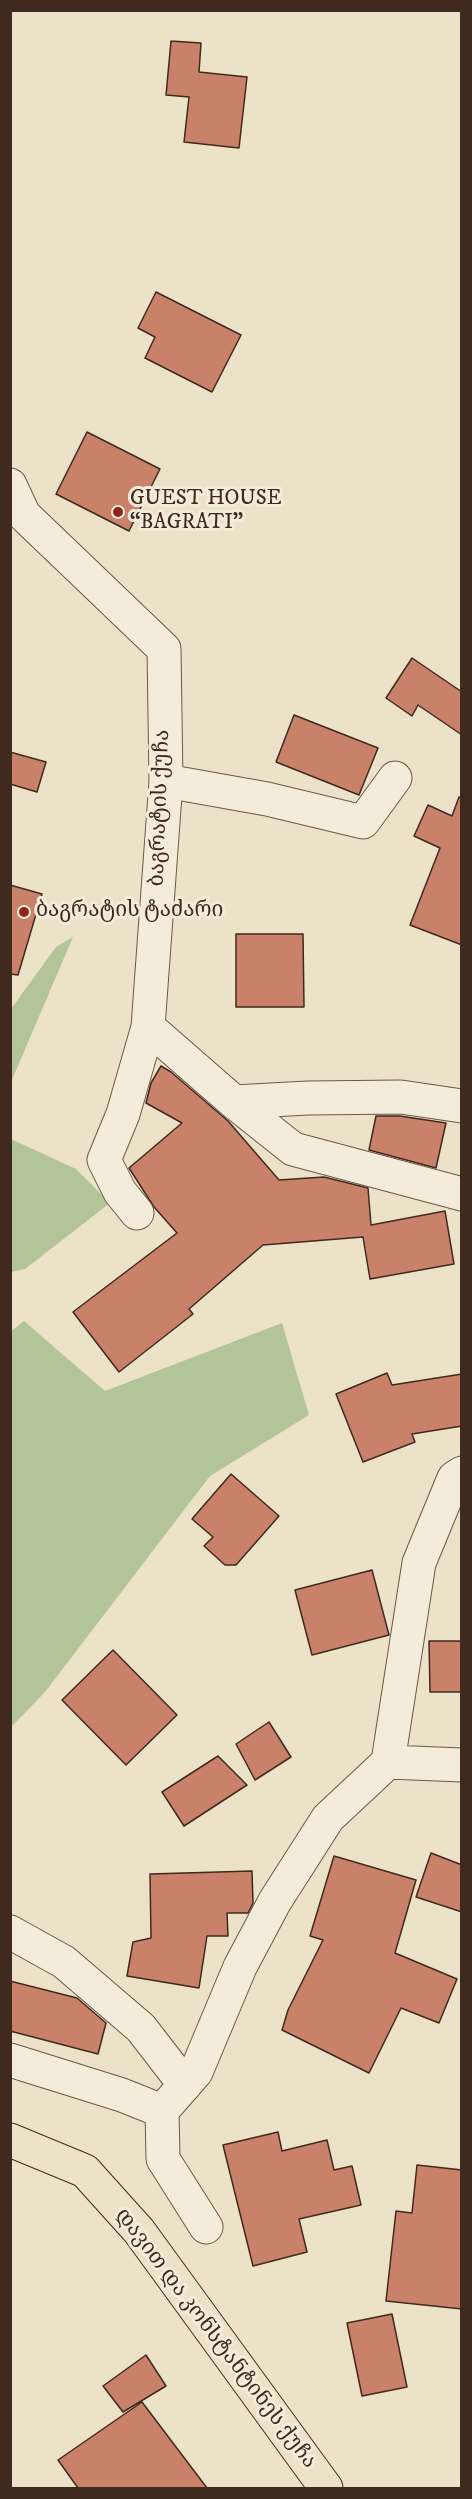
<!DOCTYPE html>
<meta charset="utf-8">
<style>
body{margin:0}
#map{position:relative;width:472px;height:2499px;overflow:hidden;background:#ece2c8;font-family:"IM FELL DW Pica",serif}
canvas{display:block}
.frame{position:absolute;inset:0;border:12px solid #40291e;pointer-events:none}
</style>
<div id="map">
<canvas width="472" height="2499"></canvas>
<div class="frame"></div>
</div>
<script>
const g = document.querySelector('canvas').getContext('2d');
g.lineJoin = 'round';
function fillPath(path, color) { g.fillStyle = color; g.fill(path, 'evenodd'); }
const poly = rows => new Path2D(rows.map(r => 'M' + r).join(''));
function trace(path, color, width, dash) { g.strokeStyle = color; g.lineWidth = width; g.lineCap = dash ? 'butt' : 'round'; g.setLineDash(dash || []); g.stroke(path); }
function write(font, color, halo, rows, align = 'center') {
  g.font = font + ' "IM FELL DW Pica","Noto Serif Georgian",serif'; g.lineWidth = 6; g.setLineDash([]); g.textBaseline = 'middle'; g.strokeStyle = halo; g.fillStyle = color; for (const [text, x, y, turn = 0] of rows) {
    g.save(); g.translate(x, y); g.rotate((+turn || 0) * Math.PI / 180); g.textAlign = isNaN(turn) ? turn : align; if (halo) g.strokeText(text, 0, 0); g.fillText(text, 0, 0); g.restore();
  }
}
fillPath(poly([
 [73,937,11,1082,11,1009,56,947],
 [11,1139,76,1169,110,1203,25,1269,11,1272],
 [24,1321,105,1391,282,1323,309,1415,210,1476,45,1692,11,1727,10,1332]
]), '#b3c499');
const building = poly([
 [171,41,201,43,199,72,247,77,239,148,184,142,189,97,166,95,171,41],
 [156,292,241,335,212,392,145,358,155,337,138,328,156,292],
 [87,432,160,469,129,531,56,494,87,432],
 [412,658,462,692,462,735,418,705,412,716,386,698,412,658],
 [294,715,378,748,359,795,276,762,294,715],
 [10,752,46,762,37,792,10,784,10,752],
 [459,797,462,797,462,945,410,925,440,848,414,836,428,805,452,816,459,797],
 [10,885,42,894,18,975,10,974,10,885],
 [236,934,303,934,304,1007,236,1007,236,934],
 [161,1066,171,1072,228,1121,279,1180,324,1177,368,1188,371,1225,445,1211,454,1264,370,1279,363,1237,263,1245,189,1309,193,1314,119,1372,73,1312,177,1233,154,1207,129,1168,182,1123,146,1103,151,1083,161,1066],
 [376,1116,400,1116,446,1123,436,1168,369,1150,376,1116],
 [387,1373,392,1385,462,1374,462,1426,412,1434,415,1442,363,1462,336,1394,387,1373],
 [231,1474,279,1516,236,1565,225,1565,204,1546,213,1537,192,1519,231,1474],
 [372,1570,389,1635,312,1655,295,1590,372,1570],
 [429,1641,462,1641,462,1692,430,1692,429,1641],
 [113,1650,177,1715,126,1765,62,1700,113,1650],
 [269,1722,291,1757,255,1780,236,1744,269,1722],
 [218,1756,247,1785,184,1826,162,1792,218,1756],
 [431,1853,462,1865,462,1912,416,1897,431,1853],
 [334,1856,416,1880,395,1953,457,1979,439,2023,401,2008,369,2073,282,2030,288,2010,323,1940,310,1936,334,1856],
 [252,1871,253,1903,248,1913,227,1913,228,1936,207,1936,199,1988,127,1976,133,1942,151,1938,150,1874,252,1871],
 [10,1981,77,1998,106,2023,98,2054,10,2031,10,1981],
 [278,2132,282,2151,327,2140,334,2170,352,2166,361,2205,299,2219,307,2252,253,2266,223,2145,278,2132],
 [417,2165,462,2170,462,2309,386,2301,396,2211,412,2213,417,2165],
 [392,2314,407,2387,362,2396,347,2323,392,2314],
 [146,2355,166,2386,123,2412,103,2386,146,2355],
 [142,2402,207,2488,78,2488,58,2460,142,2402]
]);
fillPath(building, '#ca816a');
trace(building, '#40291e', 1.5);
const minor = poly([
 [10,485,24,515,164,649,166,781,148,1027,123,1114,104,1160,120,1192,137,1213],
 [166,781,267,799,363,822,395,778],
 [148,1027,234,1102,293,1149,462,1194],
 [234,1102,308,1098,401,1097,462,1106],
 [388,1762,462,1765],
 [10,1932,64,1962,141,2028,185,2085],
 [10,2060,122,2095,162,2111],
 [162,2111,196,2072,240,1967,275,1901,328,1818,388,1762,419,1563,454,1478,462,1473],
 [162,2111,163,2159,206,2227]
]);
const major = poly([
 [10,2140,85,2171,139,2231,326,2488]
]);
trace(minor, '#6b5748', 35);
trace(major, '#40291e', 35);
trace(minor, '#f3ecdb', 33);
trace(major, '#ece2c8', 33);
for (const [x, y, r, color] of [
 [118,512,6,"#8f2418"],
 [24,912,6,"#8f2418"]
]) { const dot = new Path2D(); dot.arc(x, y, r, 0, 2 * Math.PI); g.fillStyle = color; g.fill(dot); trace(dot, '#f3ecdb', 2); }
write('21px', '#40291e', '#f3ecdb', [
 ["GUEST HOUSE",130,500],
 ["“BAGRATI”",130,524],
 ["ბაგრატის ტაძარი",36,912]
], 'left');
write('21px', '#40291e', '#f3ecdb', [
 ["ბაგრატის ქუჩა",161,808,-88],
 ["დავით და კონსტანტინეს ქუჩა",215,2339,53]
]);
</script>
